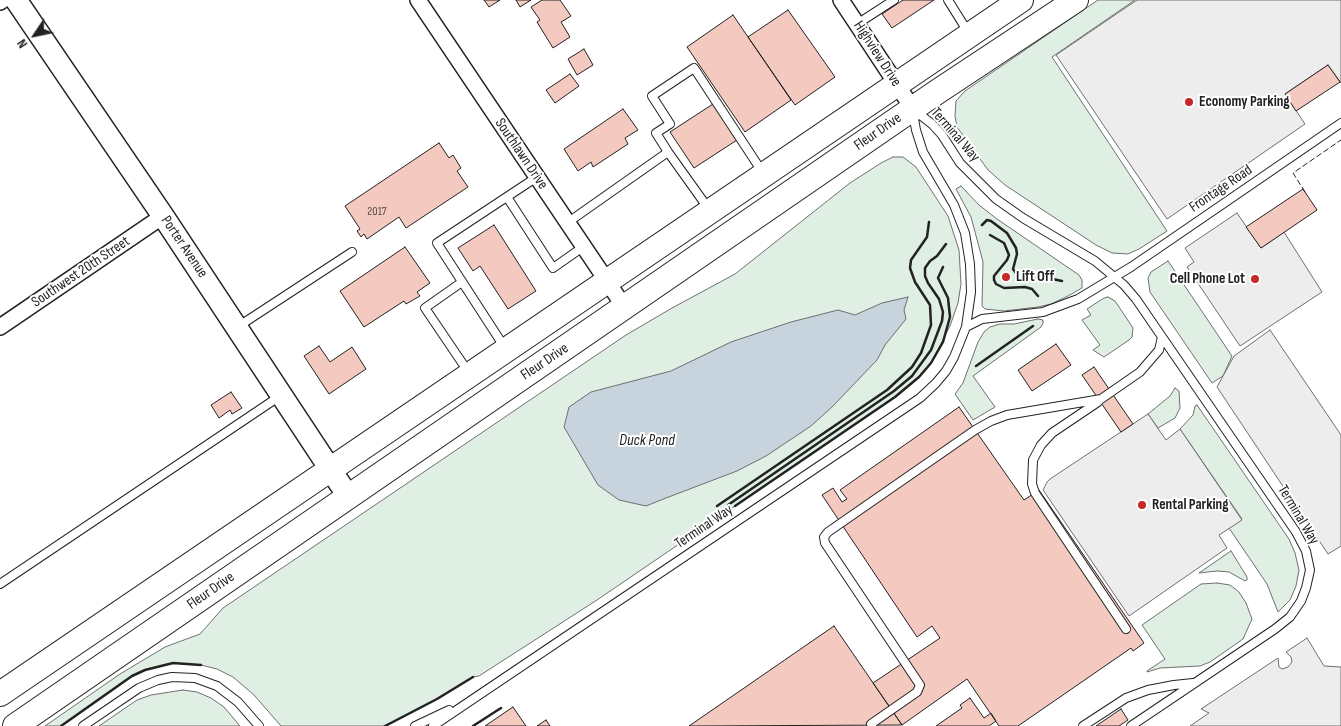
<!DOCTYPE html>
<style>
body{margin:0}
#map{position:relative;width:1341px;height:726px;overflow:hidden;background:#fff;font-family:"Sofia Sans Condensed",sans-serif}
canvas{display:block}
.north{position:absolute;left:10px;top:10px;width:50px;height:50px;-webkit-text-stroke:4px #fff;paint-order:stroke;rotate:236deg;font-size:14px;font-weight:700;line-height:20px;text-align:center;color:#222}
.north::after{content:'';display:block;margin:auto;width:18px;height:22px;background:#222;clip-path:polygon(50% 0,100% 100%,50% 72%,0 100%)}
</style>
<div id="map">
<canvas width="1341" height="726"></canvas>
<div class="north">N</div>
</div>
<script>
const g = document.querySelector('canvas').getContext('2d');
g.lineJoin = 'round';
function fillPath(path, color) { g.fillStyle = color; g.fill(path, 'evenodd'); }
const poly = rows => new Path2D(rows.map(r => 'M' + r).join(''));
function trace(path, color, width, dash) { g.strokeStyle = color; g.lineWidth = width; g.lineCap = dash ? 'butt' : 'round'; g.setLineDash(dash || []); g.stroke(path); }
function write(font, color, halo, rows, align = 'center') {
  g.font = font + ' "Sofia Sans Condensed",sans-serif'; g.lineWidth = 4; g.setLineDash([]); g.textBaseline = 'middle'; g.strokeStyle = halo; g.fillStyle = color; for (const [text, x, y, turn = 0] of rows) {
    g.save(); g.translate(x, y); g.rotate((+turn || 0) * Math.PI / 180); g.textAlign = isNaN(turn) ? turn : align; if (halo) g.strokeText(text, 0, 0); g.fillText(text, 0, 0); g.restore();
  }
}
const green = poly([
 [1098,0,1135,0,1052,57,1167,231,1139,249,1128,254,1112,253,1096,245,1005,185,988,170,975,152,957,127,955,116,956,101,965,91,1098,0],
 [893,157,903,157,916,167,948,216,959,250,961,284,958,303,950,326,931,363,919,377,895,397,597,600,479,676,473,677,437,699,385,726,281,726,254,695,233,677,217,669,201,665,173,663,145,670,132,676,61,726,45,726,120,674,165,647,200,634,223,608,626,335,672,308,735,274,850,183,881,163,893,157],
 [961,186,979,205,997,219,1079,275,1082,280,1082,288,1068,296,1051,304,1038,307,1004,311,985,309,982,306,983,262,971,217,956,189,961,186],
 [1168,261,1232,356,1223,376,1212,383,1150,292,1148,278,1151,272,1168,261],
 [1108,297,1115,301,1133,328,1132,337,1129,340,1104,357,1093,350,1100,345,1082,320,1091,315,1087,309,1104,298,1108,297],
 [1038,319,1043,320,1043,323,1041,327,973,376,995,407,973,420,955,394,963,383,978,342,984,332,990,327,1000,324,1014,324,1038,319],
 [1175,388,1179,391,1180,408,1175,418,1158,428,1148,414,1170,396,1175,388],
 [1197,405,1289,539,1295,553,1299,570,1296,586,1290,600,1278,612,1267,584,1229,528,1242,519,1180,429,1193,415,1195,406,1197,405],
 [1231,551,1247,577,1247,580,1245,581,1229,572,1217,571,1199,573,1231,551],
 [1217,583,1230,585,1239,592,1246,603,1252,619,1243,639,1210,662,1200,666,1160,668,1147,672,1147,671,1165,659,1142,625,1201,584,1217,583],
 [183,690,197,692,211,698,224,707,240,726,99,726,137,700,151,695,183,690]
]);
fillPath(green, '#e0efe3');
trace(green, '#6f6f6f', 1);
const parking = poly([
 [1137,0,1341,0,1341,83,1328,65,1285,94,1305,124,1167,219,1056,55,1137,0],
 [1237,213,1261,248,1284,232,1322,292,1240,346,1187,267,1194,262,1185,248,1237,213],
 [1270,330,1341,435,1341,546,1328,554,1217,387,1234,356,1270,330],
 [1148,414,1166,440,1180,429,1242,520,1219,535,1227,548,1129,616,1043,490,1047,482,1050,479,1148,414],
 [1307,638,1324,666,1341,667,1341,726,1190,726,1209,713,1201,709,1278,658,1279,667,1282,669,1288,667,1292,662,1291,657,1286,652,1307,638]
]);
fillPath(parking, '#ededed');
trace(parking, '#6f6f6f', 1);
const water = poly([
 [908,297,904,310,906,319,885,345,877,360,832,407,811,426,766,456,737,471,666,498,646,506,619,500,598,485,564,427,569,407,591,392,671,371,731,342,791,322,838,310,855,315,882,303,908,297]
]);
fillPath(water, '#c7d3dd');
trace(water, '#6f6f6f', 1);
const building = poly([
 [484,0,500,0,489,7,484,0],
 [516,0,531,0,520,7,516,0],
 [542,0,560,0,571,16,561,22,570,37,553,48,537,22,540,20,531,7,542,0],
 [903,0,934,0,892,28,882,14,903,0],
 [788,10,835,77,795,105,748,37,788,10],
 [733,15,791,100,745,132,687,47,733,15],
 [584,49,593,65,577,75,568,59,584,49],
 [1328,65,1340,82,1296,111,1285,94,1328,65],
 [570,74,579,86,555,103,546,90,570,74],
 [713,104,737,140,694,168,670,132,713,104],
 [623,109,638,130,625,138,628,144,593,167,591,162,578,171,564,149,623,109],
 [439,143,449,158,453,155,461,168,457,171,468,187,406,228,399,217,367,239,364,234,361,237,357,231,360,229,345,206,439,143],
 [1303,189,1317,210,1261,248,1246,227,1303,189],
 [494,225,536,291,508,309,480,266,473,271,458,248,494,225],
 [405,247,430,283,417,292,420,296,406,304,404,301,364,327,340,291,405,247],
 [1056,344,1071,365,1032,391,1018,370,1056,344],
 [319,346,330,362,352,347,366,369,329,394,304,356,319,346],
 [1094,367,1133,424,1121,432,1082,375,1094,367],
 [231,392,242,408,232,414,230,410,219,418,211,405,231,392],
 [959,407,1024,500,1039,490,1144,643,1133,651,1131,648,1018,726,999,726,967,679,902,725,873,683,940,638,932,626,917,637,822,495,833,488,842,502,847,499,840,490,959,407],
 [834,626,902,725,689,726,834,626],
 [970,698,984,718,991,713,996,721,989,726,936,726,962,708,960,705,970,698],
 [513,707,526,726,485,726,513,707],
 [1121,709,1128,720,1119,726,1096,726,1121,709],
 [546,720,550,726,537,726,546,720]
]);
fillPath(building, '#f3c9c0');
trace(building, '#222', 1);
const lane = poly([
 [948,0,968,32],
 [857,24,894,0],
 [914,110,932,124,942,135,960,163,996,199,1023,218,1095,261,1124,285,1136,299,1296,532,1306,551,1310,570,1306,588,1301,601,1290,617,1275,629,1131,726],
 [668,152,656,133,670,124,652,96,694,68,763,173],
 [507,197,553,268,583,247],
 [567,223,668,152,708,208],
 [462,282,425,308,469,373],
 [239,326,352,252],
 [966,327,982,319,1043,312,1078,299,1131,267,1341,123],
 [505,348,437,243,537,177],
 [1098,402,1052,433,1041,445,1033,460,1032,484,1035,493,1126,629],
 [0,584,280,396],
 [83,726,139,688,158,680,172,677,195,678,217,686,238,702,259,726],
 [415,726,449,710],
 [433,726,920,398,936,383,946,371,954,357,966,327,971,292,970,264,965,233,954,205,923,152,916,130,913,113],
 [872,726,871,724,917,692,920,685,825,543,824,537,828,532,975,430,991,421,1007,415,1101,399,1140,372,1159,350,1162,337],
 [1083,726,1126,698,1148,690,1174,685,1193,683]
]);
const street = poly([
 [418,0,625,308],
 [841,0,913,109],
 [0,2,3,0],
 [0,327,163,216]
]);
const secondary = poly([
 [16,0,163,216,348,496]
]);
const primary = poly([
 [0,694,1021,0],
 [15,726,937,92,1076,0]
]);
trace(lane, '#222', 10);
trace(street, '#222', 18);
trace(secondary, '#222', 24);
trace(primary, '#222', 26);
trace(lane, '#fff', 8);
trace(street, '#fff', 15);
trace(secondary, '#fff', 21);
trace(primary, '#fff', 24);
trace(poly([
 [1305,192,1293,173,1341,140]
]), '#222', 1, [6, 2.5]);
trace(poly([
 [982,225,987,220,991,221,1007,233,1016,248,1017,254,1013,269,1020,279,1026,281,1043,277,1062,281],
 [990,235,1004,243,1009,255,1007,260,994,276,994,280,996,284,1004,288,1025,287,1032,289,1038,296],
 [976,366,1033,326],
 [728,505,894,391,912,376,931,350,942,321,943,312,939,299,928,283,925,276,925,268,930,261,937,256,946,244],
 [717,506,887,390,912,367,921,353,931,325,930,305,915,282,910,268,911,260,927,237,929,222],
 [735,506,895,397,919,377,931,363,943,342,950,317,948,298,938,278,943,267],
 [61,726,132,676,145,670,173,663,201,665],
 [385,726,437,699,473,677],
 [473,726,501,708]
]), '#222', 2.5);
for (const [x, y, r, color] of [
 [1189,102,5,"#c62828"],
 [1006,277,5,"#c62828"],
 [1255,279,5,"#c62828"],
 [1142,505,5,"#c62828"]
]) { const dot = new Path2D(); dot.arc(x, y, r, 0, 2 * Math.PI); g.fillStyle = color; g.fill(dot); trace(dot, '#fff', 2); }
write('12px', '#564c4a', null, [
 ["2017",377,212]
]);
write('15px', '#222', '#fff', [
 ["Highview Drive",877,54,57],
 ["Fleur Drive",878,132,-35],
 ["Terminal Way",955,135,49],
 ["Southlawn Drive",521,154,56],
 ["Frontage Road",1221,189,-34],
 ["Porter Avenue",184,247,56],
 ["Southwest 20th Street",81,272,-34],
 ["Fleur Drive",545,362,-34],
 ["Terminal Way",1298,515,59],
 ["Terminal Way",704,527,-34],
 ["Fleur Drive",211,591,-35]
]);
write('bold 15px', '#222', '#fff', [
 ["Economy Parking",1199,102],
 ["Lift Off",1016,277],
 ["Cell Phone Lot",1245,279,"right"],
 ["Rental Parking",1152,505]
], 'left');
write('italic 16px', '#222', '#fff', [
 ["Duck Pond",647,441]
]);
</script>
